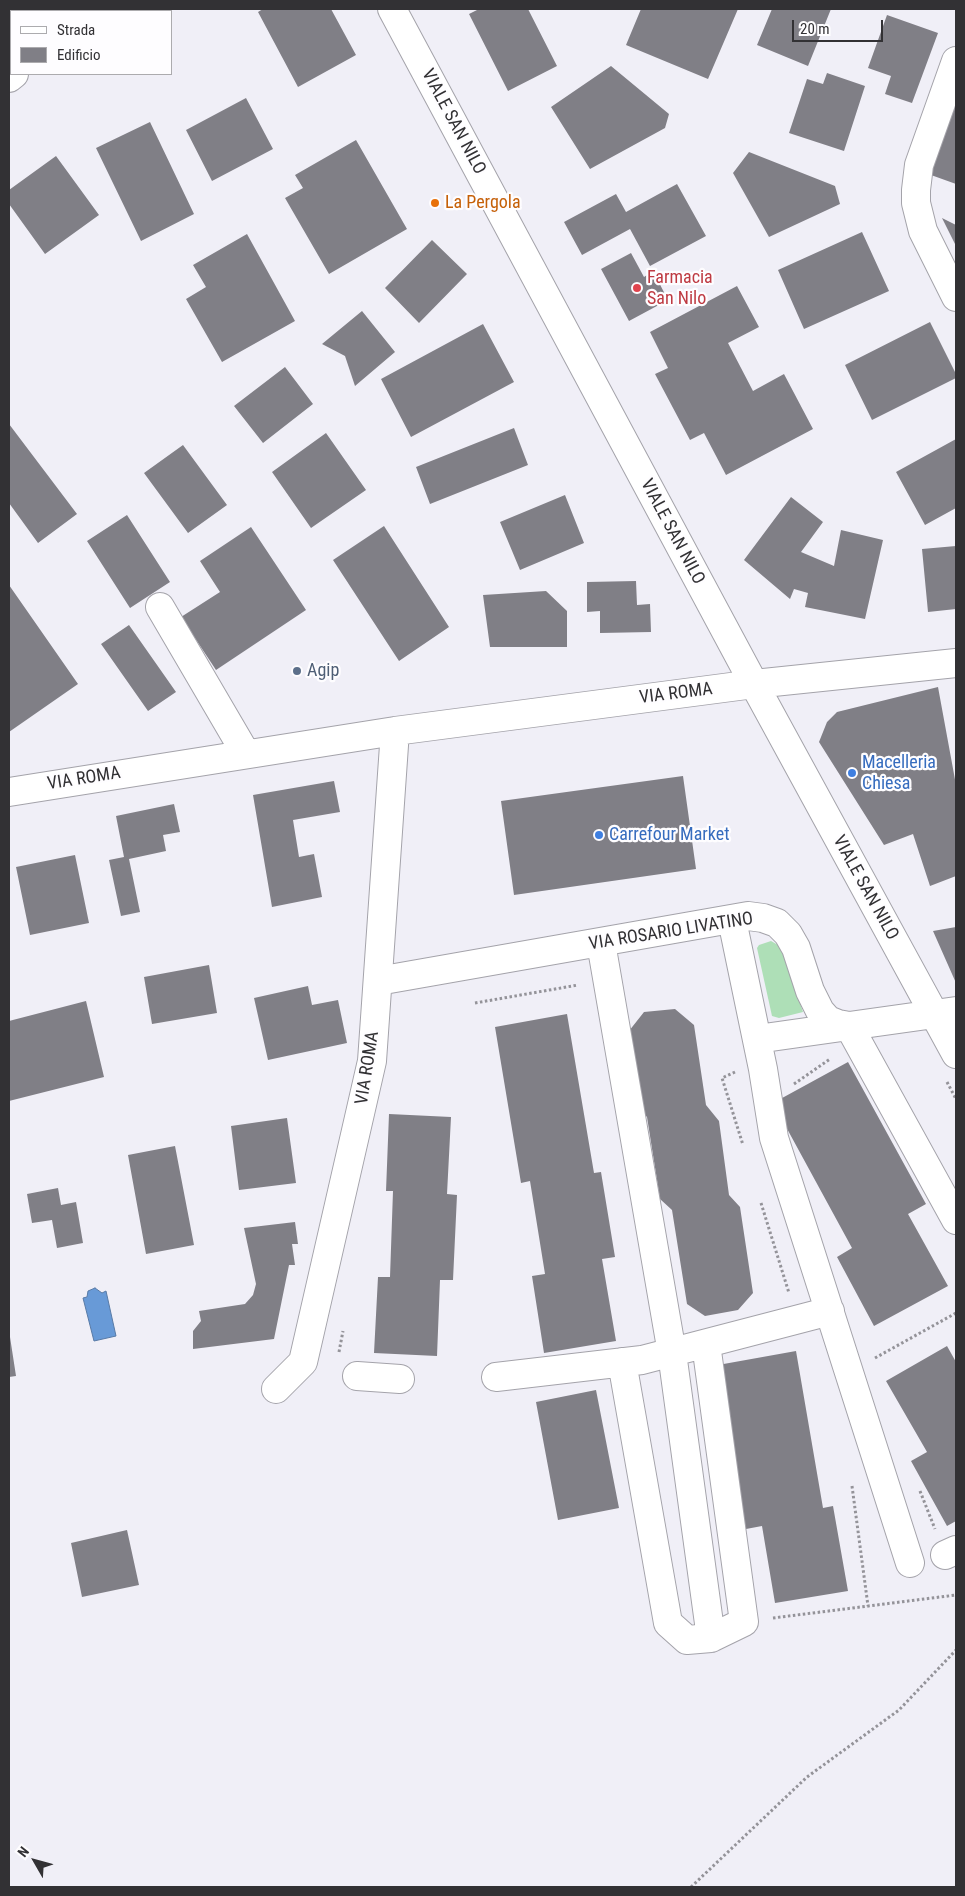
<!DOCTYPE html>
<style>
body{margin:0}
#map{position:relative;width:965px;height:1896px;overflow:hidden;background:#f0eff7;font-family:"Roboto Condensed",sans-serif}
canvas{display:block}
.frame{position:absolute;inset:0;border:10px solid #323134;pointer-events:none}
.legend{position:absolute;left:10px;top:10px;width:162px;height:65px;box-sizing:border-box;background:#fefdff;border:1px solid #acabae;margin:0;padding:6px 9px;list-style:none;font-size:15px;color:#323134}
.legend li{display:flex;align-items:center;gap:10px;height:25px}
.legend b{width:25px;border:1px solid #acabae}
.north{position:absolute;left:10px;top:1836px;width:50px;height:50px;-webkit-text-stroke:4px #fefdff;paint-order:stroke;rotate:308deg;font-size:14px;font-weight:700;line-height:20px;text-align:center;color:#323134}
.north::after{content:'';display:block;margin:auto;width:18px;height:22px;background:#323134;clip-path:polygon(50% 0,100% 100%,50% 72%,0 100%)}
.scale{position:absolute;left:792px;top:20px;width:91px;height:22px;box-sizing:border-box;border:2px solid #323134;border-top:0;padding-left:6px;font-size:15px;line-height:18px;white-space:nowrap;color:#323134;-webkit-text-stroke:4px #fefdff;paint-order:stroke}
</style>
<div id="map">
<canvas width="965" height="1896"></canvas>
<div class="frame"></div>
<ul class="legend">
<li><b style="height:6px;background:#fff"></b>Strada</li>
<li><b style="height:14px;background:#807f86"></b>Edificio</li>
</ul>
<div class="north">N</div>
<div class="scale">20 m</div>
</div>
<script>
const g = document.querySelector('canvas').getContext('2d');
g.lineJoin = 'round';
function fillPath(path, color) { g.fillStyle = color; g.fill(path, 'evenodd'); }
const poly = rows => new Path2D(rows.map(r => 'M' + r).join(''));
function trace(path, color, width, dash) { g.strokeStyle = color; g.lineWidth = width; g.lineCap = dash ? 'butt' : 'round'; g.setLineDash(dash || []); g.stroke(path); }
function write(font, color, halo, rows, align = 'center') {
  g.font = font + ' "Roboto Condensed",sans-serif'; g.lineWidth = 4.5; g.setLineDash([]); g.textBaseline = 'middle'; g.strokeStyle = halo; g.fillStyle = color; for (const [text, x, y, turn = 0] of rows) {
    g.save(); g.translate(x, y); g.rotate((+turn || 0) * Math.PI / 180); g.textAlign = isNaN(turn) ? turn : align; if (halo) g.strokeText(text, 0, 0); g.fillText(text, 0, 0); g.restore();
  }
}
fillPath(poly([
 [771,941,778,945,784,955,803,1012,779,1018,772,1016,757,948,759,945]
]), '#aedfb7');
const water = poly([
 [95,1288,102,1293,106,1291,116,1336,94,1341,83,1298,87,1297,88,1291,95,1288]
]);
fillPath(water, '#689ad7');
trace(water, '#587aa6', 1);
fillPath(poly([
 [263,9,331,9,356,55,298,87,258,12],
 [479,9,528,9,557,66,508,91,469,14],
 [641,9,738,9,708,79,626,45],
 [772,9,831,9,808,66,757,45],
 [887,15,938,33,912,103,885,94,891,76,868,68],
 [611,66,669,114,665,128,590,169,551,107],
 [827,73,865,86,844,151,789,133,807,79,823,84],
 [246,98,273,149,212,181,186,130],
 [953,107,956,108,956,184,931,175],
 [150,122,194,214,141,241,96,148],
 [356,140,407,229,329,274,285,198,303,188,295,175],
 [749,152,835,186,840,204,769,237,733,173],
 [56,156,99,215,45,254,9,204,9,190],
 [677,184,706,236,650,266,630,229,582,255,564,222,616,194,626,212],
 [942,218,956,225,956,246],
 [862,232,889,291,804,329,778,270],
 [247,234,295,321,222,362,186,299,206,287,193,265],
 [432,240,467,274,419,323,385,288],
 [631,253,644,277,653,271,668,300,629,321,601,269],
 [737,286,759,327,728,343,753,391,784,374,813,429,726,475,704,433,690,440,655,374,668,368,650,332],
 [362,311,395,352,355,386,345,356,322,344],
 [930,322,956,374,956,378,872,420,845,365],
 [483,324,514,382,411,437,381,379],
 [285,367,313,404,263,443,234,406],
 [9,424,77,514,38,543,9,503],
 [514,428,528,465,430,504,416,467],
 [326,433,366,490,311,528,272,472],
 [956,439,956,508,925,525,896,472],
 [183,445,227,505,188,533,144,473],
 [565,495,584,543,520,570,500,522],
 [791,497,823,522,801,552,834,566,841,530,883,540,865,619,805,607,808,593,794,589,790,599,744,560],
 [127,515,170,582,130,608,87,541],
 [384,526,449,627,399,661,333,560],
 [251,527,306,610,216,670,181,617,220,592,200,561],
 [956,546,956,609,928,612,922,549],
 [636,581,637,605,650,604,651,632,600,633,600,611,587,612,587,582],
 [9,585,78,684,9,732],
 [546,591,567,611,567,647,490,647,483,595],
 [129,625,176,692,148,711,101,644],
 [938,687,956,785,956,876,930,886,913,834,884,845,819,742,827,722,837,712],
 [683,776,696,869,514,895,501,801],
 [334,781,340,812,293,820,299,857,314,854,322,897,272,907,253,795],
 [174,804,180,832,163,835,166,851,129,859,140,912,121,916,109,860,124,857,116,816],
 [75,855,89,923,30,935,16,867],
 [956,927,956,983,933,931],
 [209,965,217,1013,152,1024,144,977],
 [308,986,312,1005,338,1000,347,1043,268,1060,254,998],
 [86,1001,104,1077,9,1101,9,1021],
 [675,1009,694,1025,706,1105,719,1121,729,1195,740,1207,753,1293,738,1310,705,1316,687,1304,672,1210,660,1199,647,1117,643,1113,629,1031,644,1012],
 [567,1014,594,1173,601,1172,615,1257,602,1259,616,1341,544,1353,532,1276,545,1274,530,1181,521,1183,495,1027],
 [848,1062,926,1204,908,1214,948,1286,874,1326,837,1257,852,1248,773,1103],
 [389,1114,451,1117,447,1194,457,1195,453,1280,440,1280,437,1356,374,1353,378,1277,390,1277,393,1191,386,1191],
 [287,1118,296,1183,239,1190,231,1126],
 [175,1146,194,1245,146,1254,128,1155],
 [58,1188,61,1205,76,1202,83,1243,57,1248,52,1220,32,1223,27,1194],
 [295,1222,298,1244,292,1244,295,1265,289,1265,274,1339,193,1349,193,1331,201,1321,199,1311,245,1304,253,1295,256,1284,244,1228],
 [10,1337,16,1376,9,1377,9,1338],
 [947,1346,956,1362,956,1521,947,1526,911,1461,927,1452,886,1381],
 [796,1351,823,1508,833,1506,848,1591,775,1603,762,1526,746,1529,718,1365],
 [596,1390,619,1508,558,1520,536,1402],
 [127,1530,139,1585,82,1597,71,1543]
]), '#807f86');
const minor = poly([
 [392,9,754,684,956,1054],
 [956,61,919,165,916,190,916,203,923,231,956,297],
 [160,607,246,754],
 [9,792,395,731,754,684,956,663],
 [732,920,763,1069,774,1138,910,1563],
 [601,943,672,1353,711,1638,687,1640,668,1623,622,1362],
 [378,981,748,916,763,918,777,923,788,934,796,948,810,991,820,1011,828,1020,838,1024,849,1026,956,1011],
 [757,1039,849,1026,956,1220],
 [706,1344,744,1622,711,1638],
 [357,1376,400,1379],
 [496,1377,642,1360,830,1311],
 [276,1389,303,1362,372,1061,395,731],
 [945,1555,956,1550]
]);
const major = poly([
 [82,11,85,9],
 [9,78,14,74]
]);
trace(minor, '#a4a3aa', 30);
trace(major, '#a4a3aa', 30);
trace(poly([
 [475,1003,578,985],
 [735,1072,722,1078,743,1145],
 [947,1082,956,1099],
 [794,1084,830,1059],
 [761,1203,789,1293],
 [339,1352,343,1331],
 [875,1358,956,1313],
 [852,1486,868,1606],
 [920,1491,935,1529],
 [773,1618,956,1595],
 [691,1887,807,1777,899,1710,956,1650]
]), '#949399', 3, [2.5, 2.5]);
trace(minor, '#fff', 28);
trace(major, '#fff', 28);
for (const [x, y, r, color] of [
 [435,203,5,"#e8710a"],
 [637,288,5,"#e0444e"],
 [297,671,5,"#5c6f8a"],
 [852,773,5,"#3f7fe0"],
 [599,835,5,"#3f7fe0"]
]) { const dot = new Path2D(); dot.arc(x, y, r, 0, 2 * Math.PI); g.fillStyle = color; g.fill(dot); trace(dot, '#fefdff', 2); }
write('18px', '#323134', '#fefdff', [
 ["VIALE SAN NILO",453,122,62],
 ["VIALE SAN NILO",672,532,62],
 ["VIA ROMA",676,694,-7],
 ["VIA ROMA",84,779,-9],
 ["VIALE SAN NILO",865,888,61],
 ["VIA ROSARIO LIVATINO",671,932,-9],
 ["VIA ROMA",368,1068,-81]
]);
write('18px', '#c56008', '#fefdff', [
 ["La Pergola",445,203]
], 'left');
write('18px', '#be3a42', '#fefdff', [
 ["Farmacia",647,278],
 ["San Nilo",647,299]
], 'left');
write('18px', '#4e5e75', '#fefdff', [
 ["Agip",307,671]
], 'left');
write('18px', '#366cbe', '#fefdff', [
 ["Macelleria",862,763],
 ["Chiesa",862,784],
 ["Carrefour Market",609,835]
], 'left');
</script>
